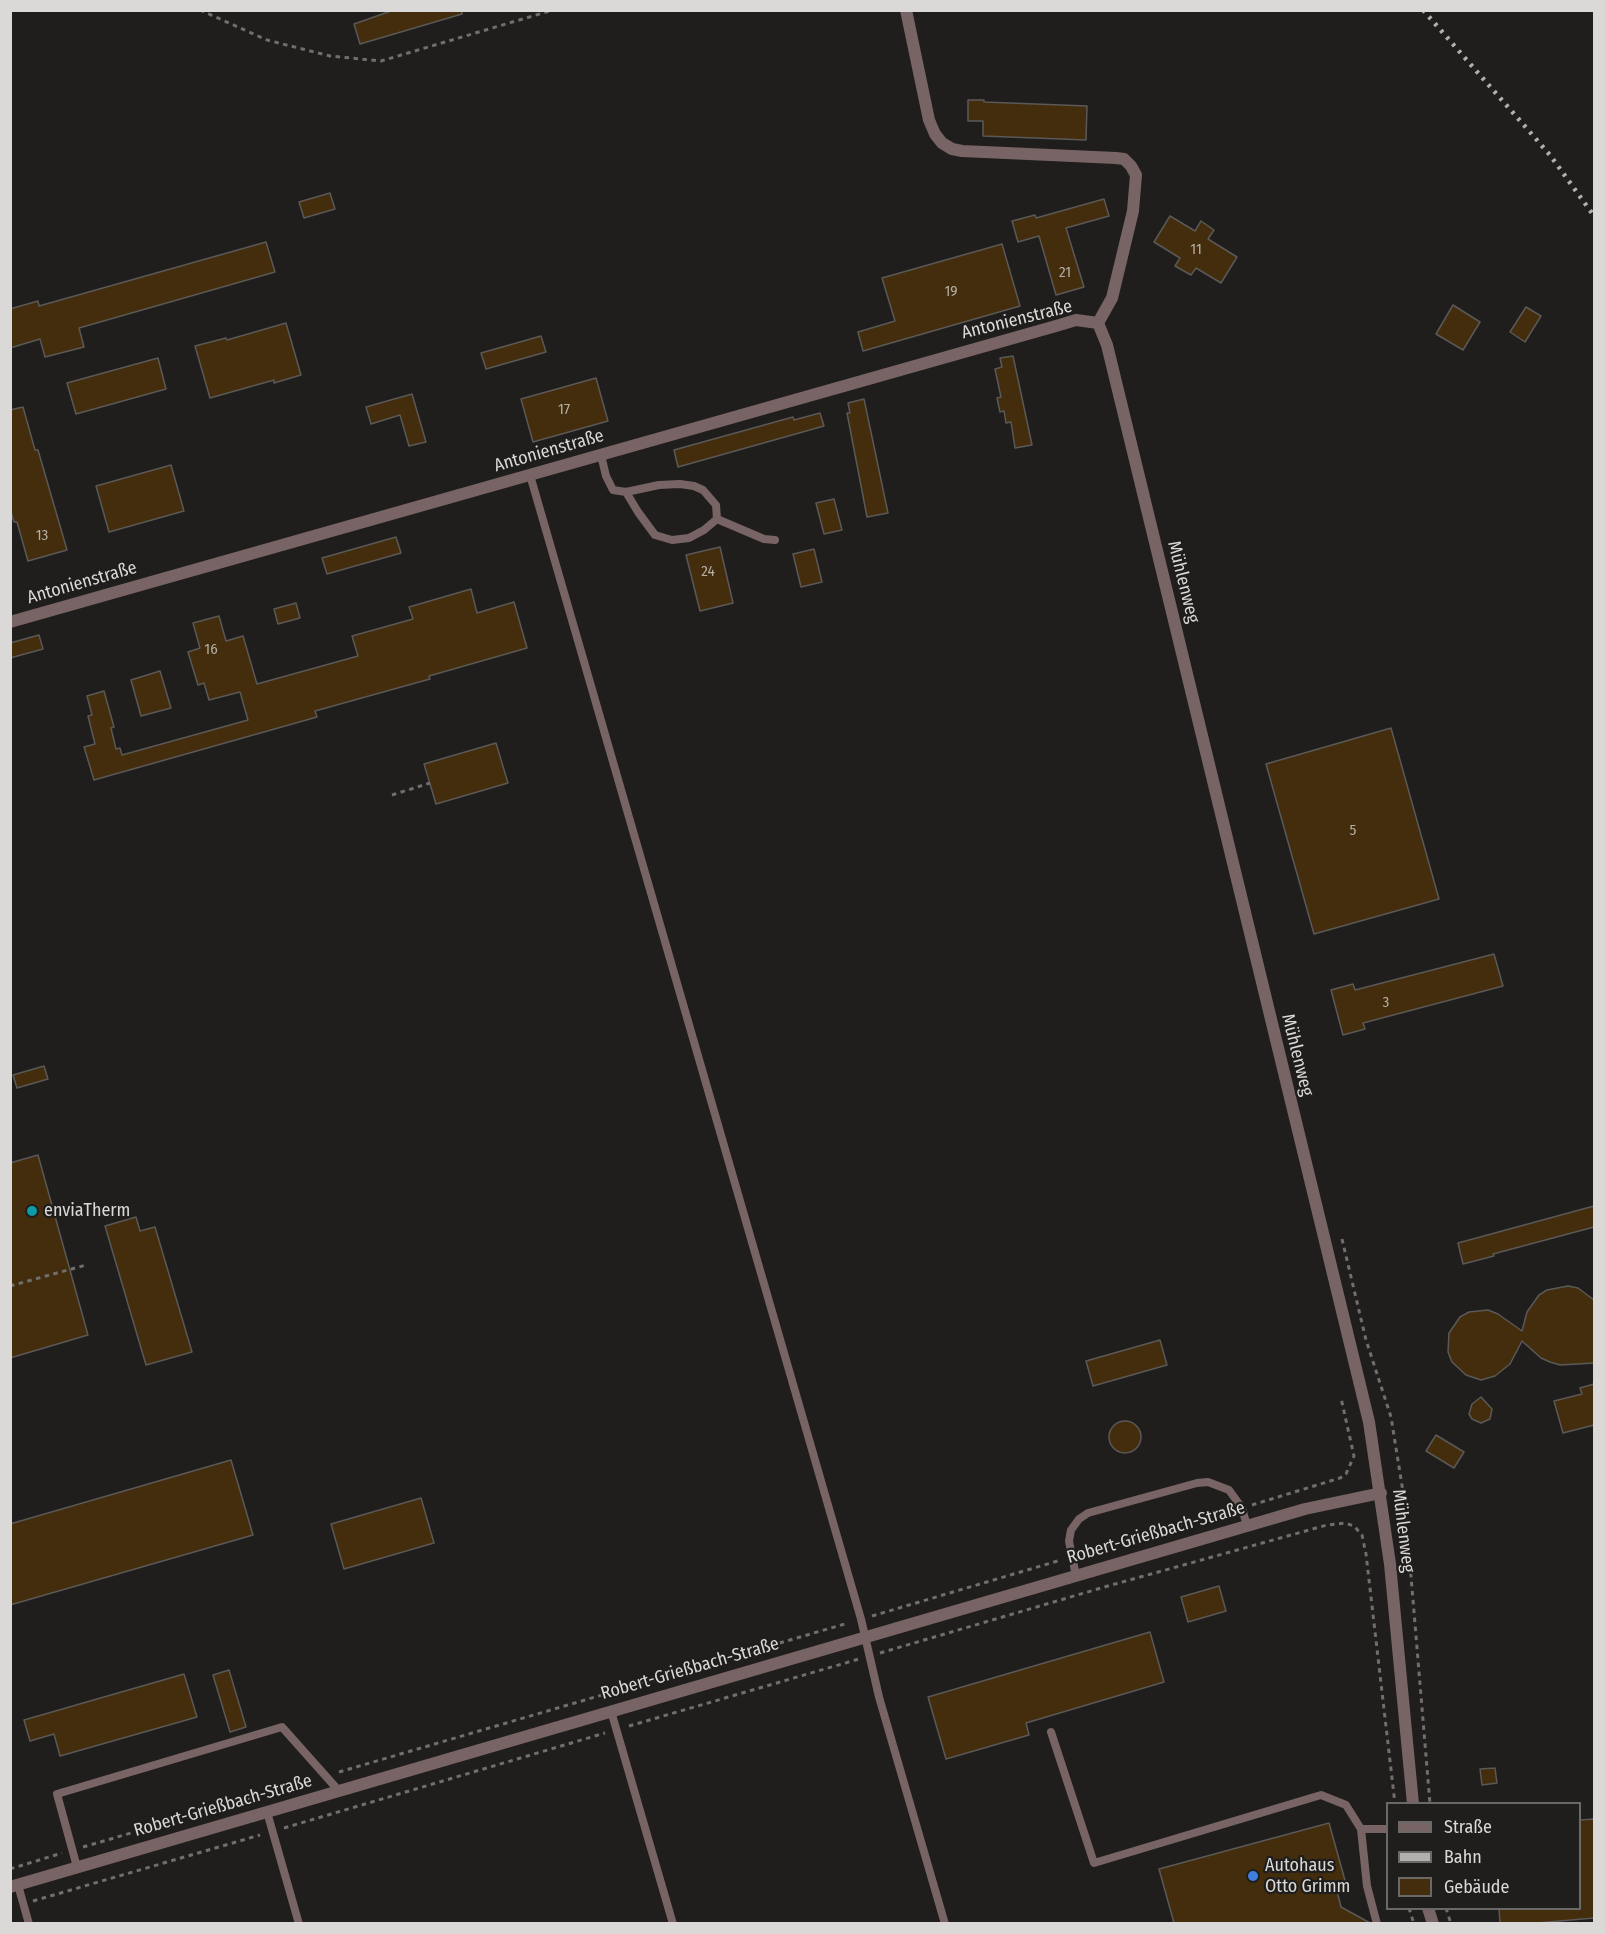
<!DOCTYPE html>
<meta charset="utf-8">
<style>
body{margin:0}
#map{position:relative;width:1605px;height:1934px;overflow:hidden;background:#1f1e1c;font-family:"Fira Sans Condensed",sans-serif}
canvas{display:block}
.frame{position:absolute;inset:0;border:12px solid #dad9d7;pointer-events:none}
.legend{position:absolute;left:1386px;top:1802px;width:195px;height:108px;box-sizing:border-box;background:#1f1e1c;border:2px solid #6a6967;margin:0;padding:8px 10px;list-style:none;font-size:18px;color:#dad9d7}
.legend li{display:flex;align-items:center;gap:12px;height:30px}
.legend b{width:30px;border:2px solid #6a6967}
</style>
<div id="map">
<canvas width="1605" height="1934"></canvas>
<div class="frame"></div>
<ul class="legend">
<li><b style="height:8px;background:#786464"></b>Straße</li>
<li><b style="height:8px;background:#b1b0ae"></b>Bahn</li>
<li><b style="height:16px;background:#432d0d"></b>Gebäude</li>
</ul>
</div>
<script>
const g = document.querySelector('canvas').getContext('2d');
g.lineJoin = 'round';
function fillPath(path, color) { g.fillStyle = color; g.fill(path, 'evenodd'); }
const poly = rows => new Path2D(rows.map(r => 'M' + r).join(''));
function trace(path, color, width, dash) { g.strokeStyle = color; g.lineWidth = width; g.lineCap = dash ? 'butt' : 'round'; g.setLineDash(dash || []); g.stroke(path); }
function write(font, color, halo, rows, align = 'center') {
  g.font = font + ' "Fira Sans Condensed",sans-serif'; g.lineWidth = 4.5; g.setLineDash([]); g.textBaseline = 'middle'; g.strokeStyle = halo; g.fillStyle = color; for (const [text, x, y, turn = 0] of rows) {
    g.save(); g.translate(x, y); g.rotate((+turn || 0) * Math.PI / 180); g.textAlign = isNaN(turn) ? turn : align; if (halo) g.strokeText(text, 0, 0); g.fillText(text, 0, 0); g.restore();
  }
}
const building = poly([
 [394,10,462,10,462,14,360,44,354,24,394,10],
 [968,100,984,100,984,102,1087,106,1086,140,983,136,983,121,968,121,968,100],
 [330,193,335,209,304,218,299,202,330,193],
 [1104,199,1109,216,1066,228,1084,287,1056,295,1039,236,1018,242,1012,221,1035,215,1036,218,1104,199],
 [1170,216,1195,231,1201,221,1214,230,1208,239,1237,257,1221,283,1196,268,1191,275,1175,266,1180,258,1154,242,1170,216],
 [266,242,275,272,79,328,84,347,45,357,40,339,10,348,10,309,38,301,39,306,266,242],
 [1002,244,1020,306,863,351,858,332,895,321,882,278,1002,244],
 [1453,305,1480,322,1463,350,1436,334,1453,305],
 [1526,307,1541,316,1525,342,1510,332,1526,307],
 [286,323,301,375,274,383,274,380,210,398,195,346,226,338,227,340,286,323],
 [541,336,546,352,486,369,481,353,541,336],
 [1013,356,1032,445,1015,448,1011,422,1006,423,1004,411,1000,412,997,398,1001,397,995,369,1002,367,1000,358,1013,356],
 [158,358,166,389,76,414,67,383,158,358],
 [596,378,608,421,533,442,521,399,596,378],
 [412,394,426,442,409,446,400,415,371,424,366,407,412,394],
 [864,399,888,513,867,517,847,413,850,413,848,403,864,399],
 [23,407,35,450,38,450,67,550,28,561,17,522,14,522,10,509,10,410,23,407],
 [820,413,824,426,678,467,674,450,793,417,794,420,820,413],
 [171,465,184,511,109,532,96,486,171,465],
 [834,499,842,530,824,534,816,503,834,499],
 [396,537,401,553,327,574,322,558,396,537],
 [720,547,733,603,700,611,686,555,720,547],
 [814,549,822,582,801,587,793,554,814,549],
 [471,589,477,613,514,602,527,648,429,676,430,679,315,711,317,717,94,780,84,747,95,744,88,716,92,715,87,696,104,691,114,727,111,728,116,749,120,748,122,755,248,720,240,692,209,700,204,683,198,685,188,652,200,648,193,623,219,616,226,641,243,636,257,684,358,656,352,636,413,619,409,607,471,589],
 [296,603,300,618,278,624,274,609,296,603],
 [39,635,43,649,10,658,10,643,39,635],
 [160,671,171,708,141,716,131,680,160,671],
 [1391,728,1439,899,1314,934,1266,764,1391,728],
 [496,743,508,783,436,804,424,764,496,743],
 [1494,954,1503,986,1363,1023,1365,1029,1343,1035,1331,990,1353,984,1355,990,1494,954],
 [44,1066,48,1079,17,1088,13,1075,44,1066],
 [38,1155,88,1335,10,1358,10,1163,38,1155],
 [1594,1206,1594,1227,1493,1254,1494,1256,1463,1264,1458,1243,1594,1206],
 [136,1217,140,1231,155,1227,192,1352,146,1365,105,1226,136,1217],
 [1568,1286,1578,1288,1594,1300,1594,1363,1560,1365,1550,1362,1541,1358,1522,1341,1510,1364,1495,1376,1481,1380,1466,1375,1452,1362,1448,1352,1449,1333,1460,1317,1469,1312,1488,1310,1498,1314,1522,1331,1527,1312,1539,1295,1547,1290,1568,1286],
 [1160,1340,1167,1365,1093,1386,1086,1361,1160,1340],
 [1594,1384,1594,1425,1563,1433,1554,1401,1582,1394,1580,1388,1594,1384],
 [1481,1397,1492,1409,1490,1419,1481,1423,1472,1419,1469,1414,1472,1404,1481,1397],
 '1109 1437a16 16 0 1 1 32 0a16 16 0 1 1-32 0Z',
 [1436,1435,1464,1452,1454,1468,1426,1451,1436,1435],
 [231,1460,253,1535,10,1605,10,1524,231,1460],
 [421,1498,434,1543,344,1569,331,1524,421,1498],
 [1219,1586,1226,1611,1188,1622,1181,1597,1219,1586],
 [1150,1632,1164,1682,1026,1723,1029,1735,946,1759,928,1697,1150,1632],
 [229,1670,246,1727,230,1732,213,1675,229,1670],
 [184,1674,197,1717,60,1756,54,1734,30,1741,24,1720,184,1674],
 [1495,1768,1497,1783,1482,1785,1480,1769,1495,1768],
 [1594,1819,1594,1918,1537,1923,1500,1923,1499,1908,1580,1908,1580,1820,1594,1819],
 [1329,1823,1346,1884,1336,1887,1341,1907,1370,1923,1174,1923,1159,1869,1329,1823]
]);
fillPath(building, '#432d0d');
trace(building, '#5b5957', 1.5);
trace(poly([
 [200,10,267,40,330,56,381,61,553,10],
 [392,795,430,783],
 [1342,1239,1366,1340,1391,1417,1405,1504,1430,1804],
 [10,1286,86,1265],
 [1252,1505,1340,1478,1346,1474,1354,1456,1341,1398],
 [1082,1554,1228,1511],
 [872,1616,1061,1560],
 [880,1653,1108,1586,1327,1525,1345,1523,1354,1526,1362,1535,1366,1554,1395,1804],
 [629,1726,859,1659],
 [339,1772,848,1623],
 [284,1828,605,1733],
 [83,1847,313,1780],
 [10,1869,62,1853],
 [33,1901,260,1835],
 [1409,1908,1414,1924],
 [1446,1908,1451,1924]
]), '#706f6d', 3, [4.5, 4.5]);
trace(poly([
 [601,455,606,476,613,490,626,492,659,485,680,484,694,486,703,490,716,505,717,519,704,530,689,538,672,540,655,535,638,512,626,492],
 [530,475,861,1619,879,1697,945,1924],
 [717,519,764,539,775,540],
 [1076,1576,1069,1541,1071,1530,1079,1519,1088,1513,1197,1483,1208,1482,1229,1490,1242,1508,1247,1526],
 [611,1711,673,1924],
 [1051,1732,1094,1863,1321,1795,1346,1805,1361,1829],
 [267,1812,299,1924],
 [77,1867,57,1794,282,1727,339,1791],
 [18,1885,29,1924],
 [1377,1924,1367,1886,1361,1829,1388,1829]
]), '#786464', 8);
trace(poly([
 [906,10,929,120,935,134,942,143,952,149,962,151,1116,158,1124,159,1131,166,1136,175,1133,211,1112,298,1098,323],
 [1098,323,1107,345,1369,1422,1390,1564,1413,1804],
 [10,622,1056,326,1076,320,1098,323],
 [10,1887,1305,1509,1381,1493],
 [1428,1908,1433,1924]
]), '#786464', 12);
trace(poly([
 [1423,10,1550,155,1594,216]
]), '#b1b0ae', 4.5, [3, 6]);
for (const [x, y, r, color] of [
 [32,1211,6,"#0f9aa8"],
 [1253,1876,6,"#3f7fe0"]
]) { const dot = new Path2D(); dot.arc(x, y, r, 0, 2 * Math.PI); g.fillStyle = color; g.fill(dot); trace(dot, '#1f1e1c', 2); }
write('15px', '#b4aea4', null, [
 ["11",1196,250],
 ["21",1065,273],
 ["19",951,292],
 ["17",564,410],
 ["13",42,536],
 ["24",708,572],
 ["16",211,650],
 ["5",1353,831],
 ["3",1386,1003]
]);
write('18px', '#dad9d7', '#1f1e1c', [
 ["Antonienstraße",1017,320,-14],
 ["Antonienstraße",549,451,-16],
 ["Mühlenweg",1183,582,76],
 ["Antonienstraße",82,583,-16],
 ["Mühlenweg",1297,1055,76],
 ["Mühlenweg",1403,1531,83],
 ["Robert-Grießbach-Straße",1156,1533,-16],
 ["Robert-Grießbach-Straße",690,1669,-16],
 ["Robert-Grießbach-Straße",223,1806,-16]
]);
write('18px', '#dad9d7', '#1f1e1c', [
 ["enviaTherm",44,1211],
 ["Autohaus",1265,1866],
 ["Otto Grimm",1265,1887]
], 'left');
</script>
